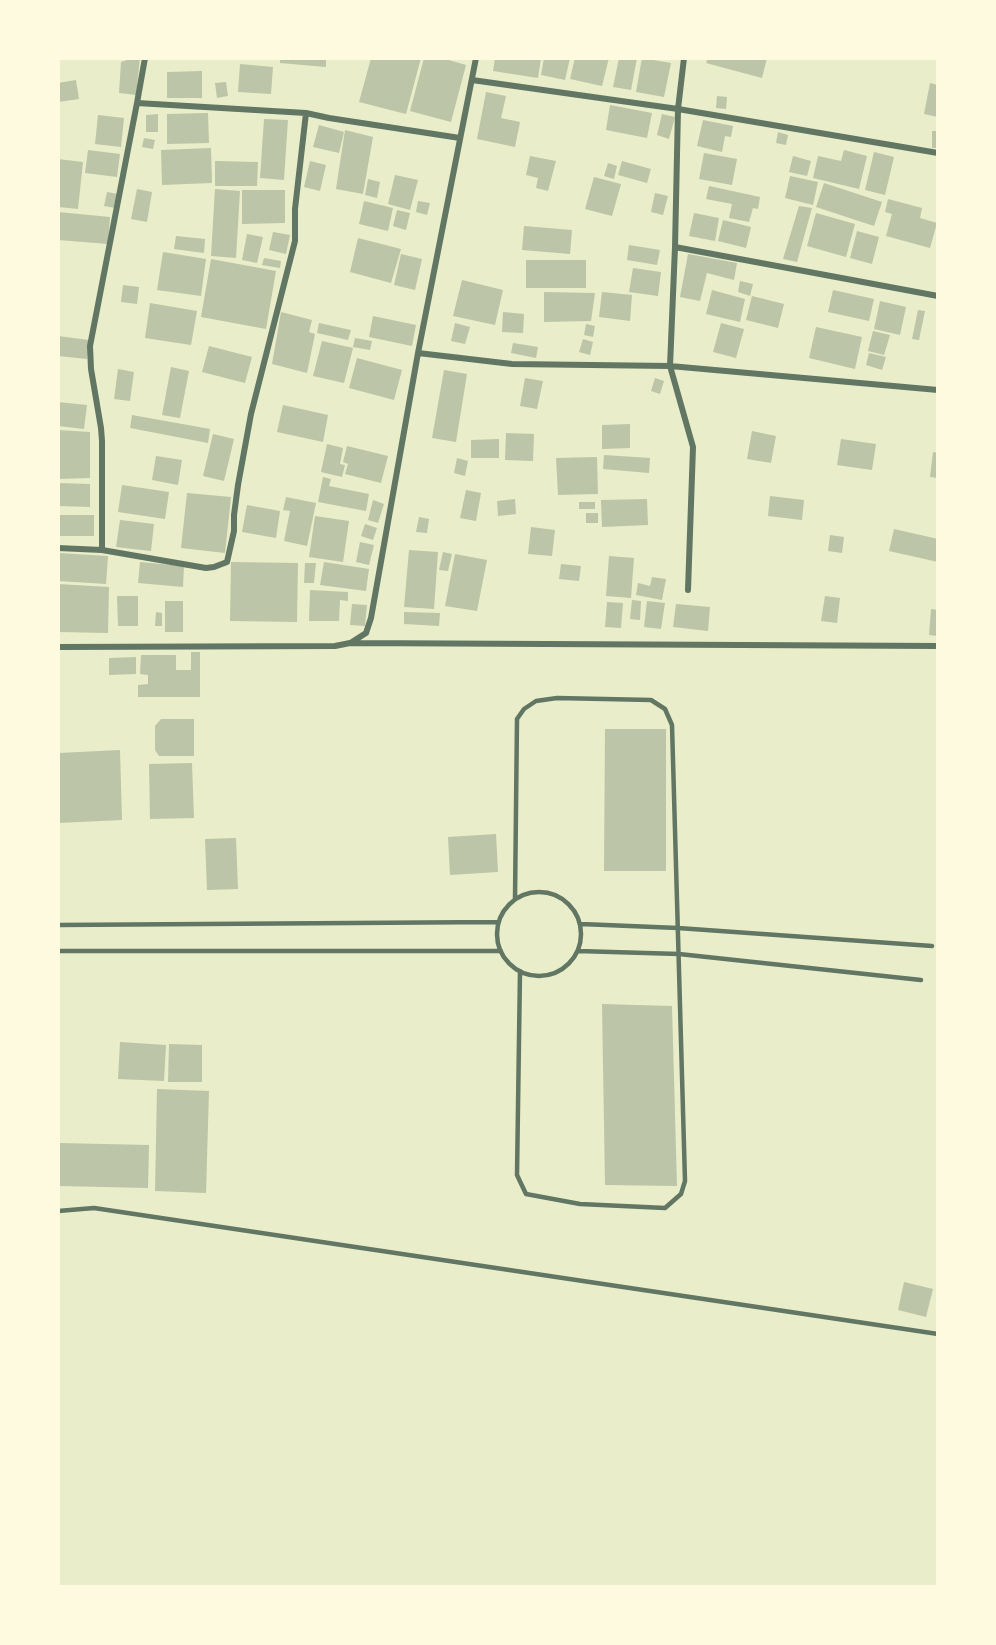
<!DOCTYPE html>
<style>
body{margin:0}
#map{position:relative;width:996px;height:1645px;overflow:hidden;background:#e9edc9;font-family:"Asap Condensed",sans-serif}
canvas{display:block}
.frame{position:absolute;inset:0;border:60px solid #fefae0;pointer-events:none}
</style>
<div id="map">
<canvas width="996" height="1645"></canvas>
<div class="frame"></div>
</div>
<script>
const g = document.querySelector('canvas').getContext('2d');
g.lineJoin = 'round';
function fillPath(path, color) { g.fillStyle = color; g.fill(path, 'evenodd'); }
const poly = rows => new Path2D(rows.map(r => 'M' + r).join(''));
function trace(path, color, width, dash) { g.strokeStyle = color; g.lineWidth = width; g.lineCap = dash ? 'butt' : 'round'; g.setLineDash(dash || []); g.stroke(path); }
fillPath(poly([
 [133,58,140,58,136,95,119,93,121,62],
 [280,58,326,58,326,67,280,63],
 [371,58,421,58,406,114,359,102],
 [424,58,442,58,466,65,451,122,410,111],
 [495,58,541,58,538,78,493,71],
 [544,58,570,58,565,80,541,75],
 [575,58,609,58,602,86,570,79],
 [619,58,637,58,631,90,613,87],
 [642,58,671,63,664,97,636,92],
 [708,58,767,58,762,78,706,63],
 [240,64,273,67,271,94,238,92],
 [202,71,202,98,167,98,167,72],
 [76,80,79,99,58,102,58,83],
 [226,82,228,96,217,98,215,83],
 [930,83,938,85,938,117,924,114],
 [486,92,506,96,501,118,520,122,515,147,477,139],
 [717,96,727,97,726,109,716,108],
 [610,105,652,113,647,138,606,130],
 [208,113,209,143,167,144,167,114],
 [158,114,158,132,146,132,146,115],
 [662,114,675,117,669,139,657,135],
 [98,115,124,118,121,147,95,144],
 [264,119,288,120,284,180,260,178],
 [703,120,733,126,731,137,725,136,722,152,697,146],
 [319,125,344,132,339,153,313,147],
 [345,130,373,137,363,194,336,189],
 [932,131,938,131,938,148,932,148],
 [778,132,788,135,786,145,776,143],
 [144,138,155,140,153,149,142,147],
 [211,148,212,183,162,185,161,150],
 [88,150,120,154,117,177,85,173],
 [844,150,867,156,859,189,813,178,818,156,841,161],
 [874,152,894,157,885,195,865,190],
 [704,153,737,159,732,185,699,179],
 [530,156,556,161,548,191,536,188,538,178,526,175],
 [793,156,811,161,807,176,789,172],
 [58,159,83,162,78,209,58,207],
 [215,161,258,162,257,186,215,186],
 [310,161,326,165,320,191,304,187],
 [622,161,651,169,647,183,618,175],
 [608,163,617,166,614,179,604,176],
 [395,175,418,180,410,210,388,204],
 [790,176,818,182,813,205,785,198],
 [594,177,621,184,612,216,585,209],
 [368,179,380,182,377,198,365,195],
 [824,183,882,202,874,226,816,207],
 [709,186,760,197,758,209,753,208,749,222,729,218,732,204,706,199],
 [137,189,152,192,147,222,131,219],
 [215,189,240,191,236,258,211,256],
 [242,190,285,190,285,223,242,224],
 [107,192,118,194,115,208,104,206],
 [655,193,668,196,663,215,651,212],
 [888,199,922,208,920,218,937,223,930,248,886,236,892,214,885,212],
 [364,201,393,208,388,231,359,224],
 [418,201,430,203,427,215,416,212],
 [799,206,812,208,797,262,783,259],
 [397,210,410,213,406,230,393,226],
 [58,212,110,217,108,244,58,240],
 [694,213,719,218,715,241,689,236],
 [816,213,855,224,846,257,807,246],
 [723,220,751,227,746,248,718,241],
 [524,226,572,230,570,254,522,250],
 [857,231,879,237,872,264,850,258],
 [273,232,290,235,286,254,269,250],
 [247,234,263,237,257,263,242,260],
 [176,236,205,239,204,253,174,249],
 [358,238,401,249,391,283,350,272],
 [629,245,660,250,657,265,627,260],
 [163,252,206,259,201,296,157,290],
 [401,254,422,259,415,290,394,285],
 [688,254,737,263,734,280,707,273,700,301,680,297],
 [264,258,281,261,280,268,262,265],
 [211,259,276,271,266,329,201,317],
 [526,260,586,260,586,288,526,288],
 [633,268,661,272,658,296,629,292],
 [462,280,503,290,495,325,453,316],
 [740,281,753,284,750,296,738,292],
 [123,285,139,287,137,304,121,302],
 [712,290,745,299,740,322,706,314],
 [833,290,874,299,869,321,828,312],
 [544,292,595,293,591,321,544,322],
 [602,292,632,295,630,321,599,317],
 [752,296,784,304,778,328,746,320],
 [880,301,906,307,900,335,874,329],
 [150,303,197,311,191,345,145,338],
 [918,310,925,311,919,340,912,339],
 [281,312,312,320,309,332,315,334,307,373,272,364],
 [503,312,524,314,523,333,502,332],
 [373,316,416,325,412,346,369,337],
 [319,323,351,330,348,340,317,333],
 [455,323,470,327,465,344,451,341],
 [721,323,744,329,736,358,713,352],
 [586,324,595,326,593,337,584,335],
 [816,327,862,337,855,369,809,358],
 [873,331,890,335,884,355,868,351],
 [58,336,89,340,87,359,58,356],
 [355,338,372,341,370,350,353,347],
 [583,339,593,342,590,355,579,352],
 [322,341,353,348,344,383,313,376],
 [513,343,538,347,536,358,511,353],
 [209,346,252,357,245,383,202,372],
 [869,353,886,357,882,370,866,365],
 [357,358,402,370,394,400,349,388],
 [171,367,189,371,180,418,162,415],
 [118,369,134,372,130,401,114,399],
 [444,370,467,374,456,442,432,438],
 [525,378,543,381,537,409,520,406],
 [655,378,664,381,660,394,651,391],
 [58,402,87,405,84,429,58,426],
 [283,405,328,415,323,442,277,432],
 [132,415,210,429,208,443,130,428],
 [630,424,630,448,602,449,602,425],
 [58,430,90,432,90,478,58,479],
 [752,431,776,436,771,463,747,459],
 [506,433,534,434,533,461,505,460],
 [213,434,234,439,224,481,203,476],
 [499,439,499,458,471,458,471,440],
 [841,439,876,444,872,470,837,465],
 [327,444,343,448,340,464,345,465,342,477,321,472],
 [347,446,388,456,381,483,345,474,348,464,343,462],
 [933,452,938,453,938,478,930,477],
 [604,455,650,458,649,473,603,469],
 [156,456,182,460,178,485,152,480],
 [597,457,598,494,558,495,556,458],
 [457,458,468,461,465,476,454,473],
 [323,477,331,479,329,486,369,494,366,511,318,502],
 [58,483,90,484,90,507,58,506],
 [122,485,169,492,165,519,118,512],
 [466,490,481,493,476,521,460,518],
 [187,493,231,497,225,553,181,548],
 [770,496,804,500,802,520,768,516],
 [286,497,316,503,307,546,284,541,290,511,283,510],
 [515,499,516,514,498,516,497,501],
 [647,499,648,525,602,527,601,500],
 [373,500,384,504,378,523,368,520],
 [579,502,595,502,595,509,579,509],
 [247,505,280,511,276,538,242,532],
 [586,513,598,513,598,523,586,523],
 [58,515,94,515,94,536,58,536],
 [315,516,349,521,343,562,309,557],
 [419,517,429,519,427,533,416,532],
 [120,520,154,524,151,551,116,547],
 [365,524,377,528,373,540,361,536],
 [531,527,555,530,552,556,528,554],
 [894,529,938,539,938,562,889,551],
 [830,535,844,537,842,553,828,551],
 [360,542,374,545,369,565,356,562],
 [409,550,438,552,434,609,404,607],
 [443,552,452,554,448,571,439,570],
 [58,553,108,556,106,584,58,581],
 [455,554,487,560,477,611,445,606],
 [609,556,634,558,631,598,606,596],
 [140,562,184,566,183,587,138,583],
 [231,562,298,563,297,622,230,621],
 [324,562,369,569,366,591,320,585],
 [305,563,316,563,314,583,304,583],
 [561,564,581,566,579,581,559,579],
 [652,577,666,579,662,600,636,595,638,583,650,586],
 [58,584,109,587,108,633,58,632],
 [310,590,348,592,348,601,340,600,339,621,309,621],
 [117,596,138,596,138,626,118,626],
 [825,596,840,598,837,623,821,621],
 [632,600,641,601,640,620,630,619],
 [165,601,183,601,183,632,165,632],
 [647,601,665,603,661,629,644,627],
 [607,602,623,603,621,628,605,627],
 [352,604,367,605,365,626,350,625],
 [676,604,710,607,708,631,673,627],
 [931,609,938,610,938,636,929,635],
 [156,612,162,613,162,626,155,626],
 [404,612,440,613,439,626,404,624],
 [191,652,200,652,200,697,138,697,138,685,148,684,148,675,140,674,141,655,176,655,176,670,191,670],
 [136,657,136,674,109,675,109,658],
 [161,719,194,719,194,756,159,756,155,750,155,726],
 [605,729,666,729,666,871,604,871],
 [120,750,122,820,58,823,58,753],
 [192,763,194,818,150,819,149,764],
 [496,834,498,872,450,875,448,837],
 [236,838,238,889,207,890,205,839],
 [602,1004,672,1006,677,1186,605,1185],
 [120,1042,166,1045,164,1081,118,1079],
 [169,1044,202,1045,202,1082,168,1082],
 [157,1089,209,1091,206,1193,155,1191],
 [60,1143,149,1145,148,1188,59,1186],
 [904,1282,933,1289,926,1317,898,1310]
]), '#bcc5a7');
trace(poly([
 '497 934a42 42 0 1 1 84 0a42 42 0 1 1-84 0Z',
 [515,899,517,719,524,709,536,701,557,698,651,700,665,709,672,725,685,1181,681,1194,665,1208,580,1204,526,1194,517,1175,520,971],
 [581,924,678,928,932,946],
 [58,925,498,922],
 [58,951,501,951],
 [578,951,679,954,921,980],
 [58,1211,94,1208,938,1334]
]), '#617663', 4.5);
trace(poly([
 [145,58,137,103,306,113,329,118,460,138],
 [684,58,678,109,938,153],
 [472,80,678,109,675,247,670,366,693,447,688,590],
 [675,247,938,296],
 [418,353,512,364,670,366,938,390],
 [58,548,102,550,102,441,101,428,91,369,90,346,137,103],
 [102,550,206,568,214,567,227,562,234,531,234,515,238,485,251,414,295,241,295,209,306,113],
 [352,642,366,633,371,618,418,353,476,58],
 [58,647,335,646,350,643,938,646]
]), '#617663', 6);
</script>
